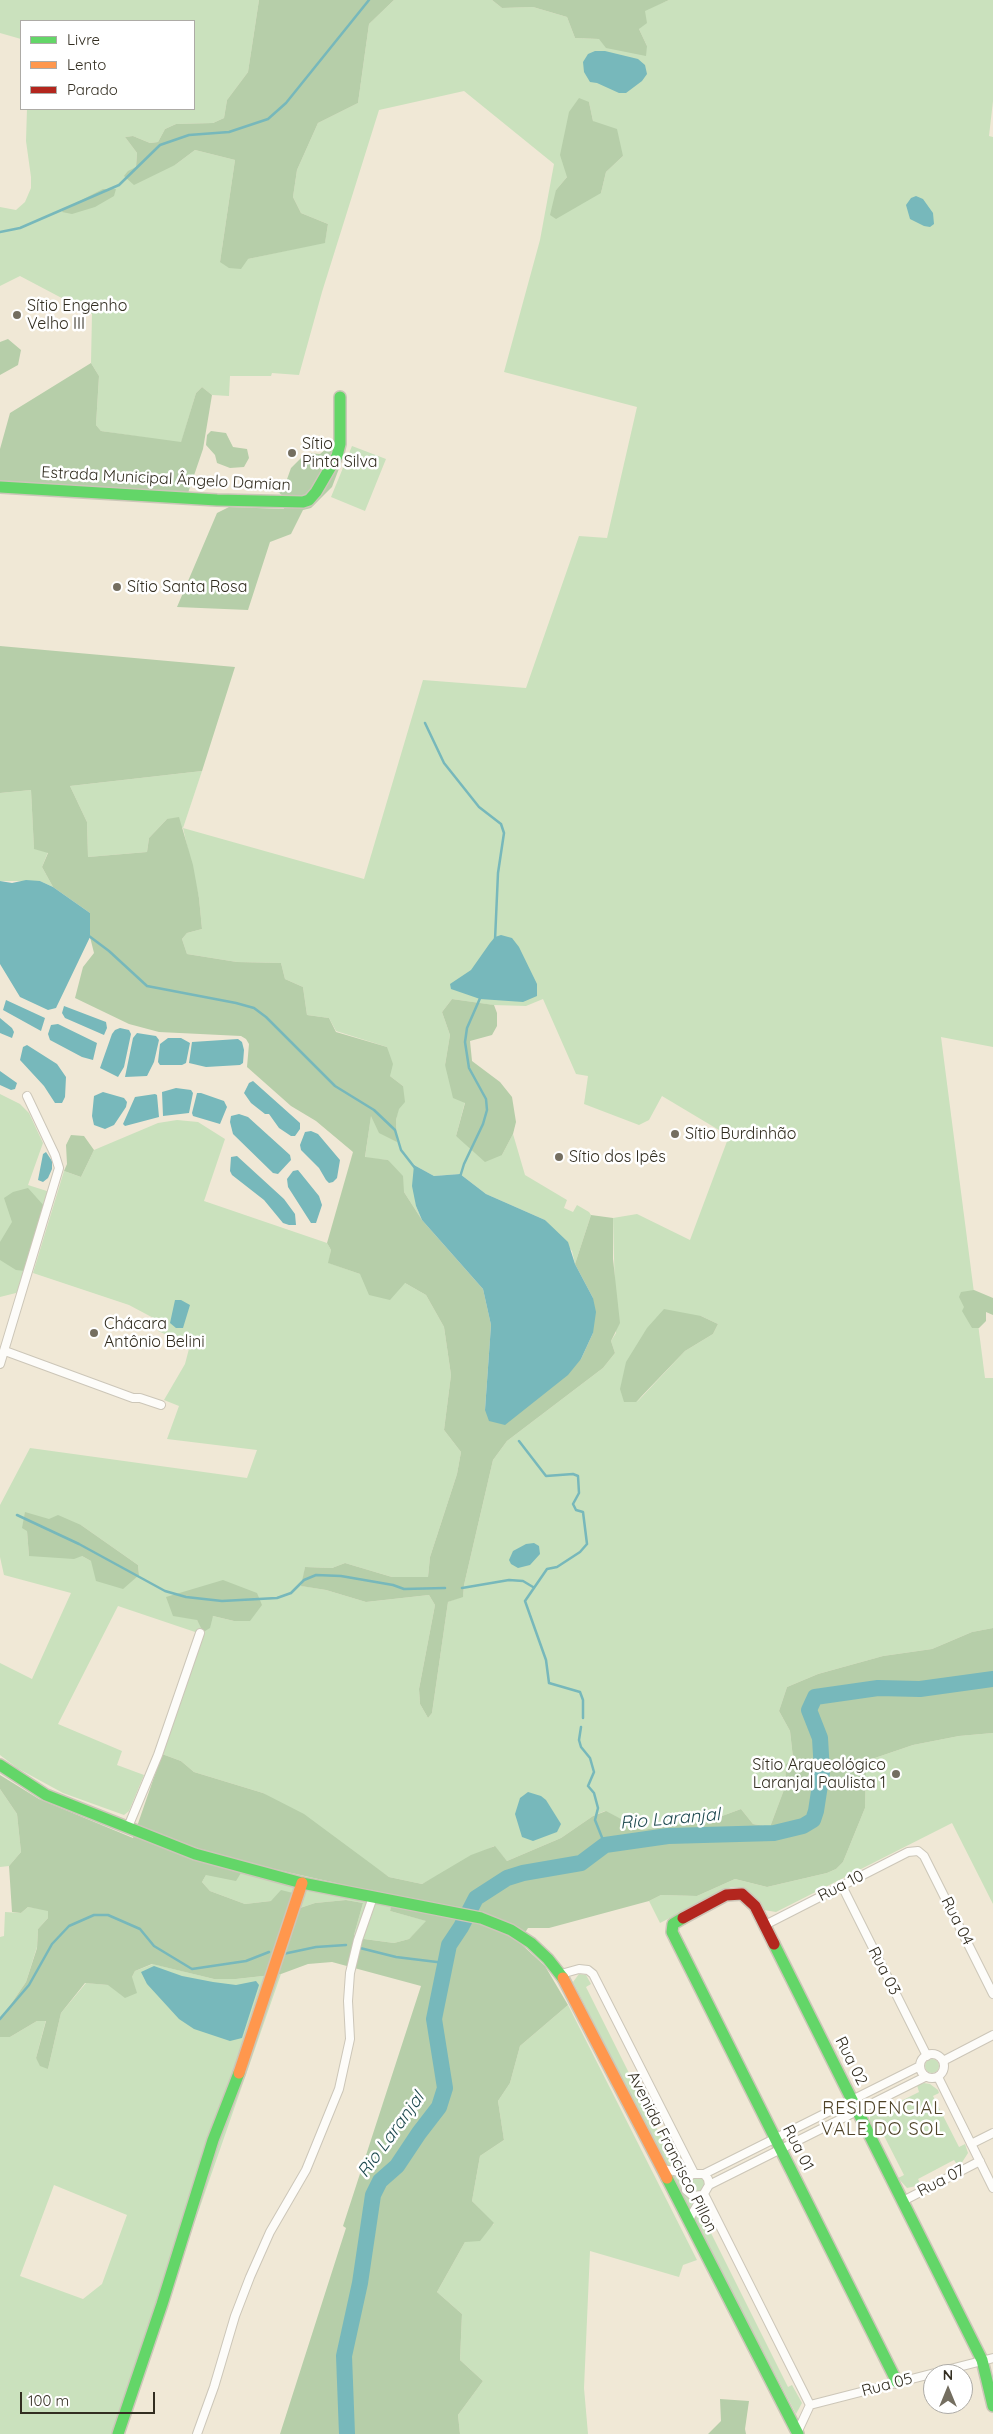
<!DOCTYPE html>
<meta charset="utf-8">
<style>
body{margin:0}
#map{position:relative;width:993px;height:2434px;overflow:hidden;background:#f0e8d6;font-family:Quicksand,sans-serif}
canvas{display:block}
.legend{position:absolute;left:20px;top:20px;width:175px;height:90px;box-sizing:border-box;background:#fff;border:1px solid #adaba6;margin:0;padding:6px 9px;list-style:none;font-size:15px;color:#322d20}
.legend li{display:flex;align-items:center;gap:10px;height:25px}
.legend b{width:25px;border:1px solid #adaba6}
.north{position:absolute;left:923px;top:2364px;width:50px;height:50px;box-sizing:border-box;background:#fff;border:1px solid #adaba6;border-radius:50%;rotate:0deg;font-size:14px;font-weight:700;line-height:20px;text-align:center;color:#322d20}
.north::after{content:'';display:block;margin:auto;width:18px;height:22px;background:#746e60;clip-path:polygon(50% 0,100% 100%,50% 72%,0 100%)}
.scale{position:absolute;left:20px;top:2392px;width:135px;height:22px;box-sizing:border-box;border:2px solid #322d20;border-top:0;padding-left:6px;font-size:15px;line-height:18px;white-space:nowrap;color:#322d20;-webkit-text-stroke:4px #fff;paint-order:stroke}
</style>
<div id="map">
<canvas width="993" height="2434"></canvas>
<ul class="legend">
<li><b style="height:6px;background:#63d668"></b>Livre</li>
<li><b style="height:6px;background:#ff974d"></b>Lento</li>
<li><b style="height:6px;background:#b3261e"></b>Parado</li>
</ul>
<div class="north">N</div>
<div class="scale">100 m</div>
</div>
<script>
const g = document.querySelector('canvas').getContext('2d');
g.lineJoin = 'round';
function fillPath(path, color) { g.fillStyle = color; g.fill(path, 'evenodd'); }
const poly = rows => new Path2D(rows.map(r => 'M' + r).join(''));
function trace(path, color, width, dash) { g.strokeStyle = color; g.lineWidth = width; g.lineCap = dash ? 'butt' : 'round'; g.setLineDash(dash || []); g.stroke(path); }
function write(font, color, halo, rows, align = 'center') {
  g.font = font + ' Quicksand,sans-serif'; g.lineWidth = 5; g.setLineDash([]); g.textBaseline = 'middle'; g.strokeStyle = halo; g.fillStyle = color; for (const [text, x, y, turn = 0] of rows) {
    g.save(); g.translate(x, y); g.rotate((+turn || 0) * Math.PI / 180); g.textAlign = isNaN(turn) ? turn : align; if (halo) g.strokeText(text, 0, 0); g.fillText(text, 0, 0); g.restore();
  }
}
fillPath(poly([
 [0,0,259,0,248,72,227,100,224,118,213,123,176,124,165,129,158,142,150,143,133,136,125,137,137,153,136,167,175,165,195,150,235,160,220,262,248,259,325,242,328,224,301,213,293,197,297,170,318,123,358,103,369,24,394,0,492,0,502,8,533,7,567,17,575,38,599,39,647,46,639,29,645,10,669,0,993,0,993,101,989,136,993,137,993,1047,941,1037,985,1378,993,1378,993,1628,972,1632,932,1649,883,1656,818,1674,787,1687,779,1711,790,1731,793,1758,786,1764,785,1787,770,1827,753,1824,741,1809,714,1819,642,1830,605,1811,593,1816,561,1838,507,1861,494,1846,422,1884,389,1877,263,1793,194,1772,181,1761,162,1754,204,1635,118,1606,58,1724,122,1751,117,1765,144,1775,129,1811,124,1815,63,1793,17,1768,0,1755,0,1663,32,1679,71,1593,4,1575,0,1557,0,1505,30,1448,247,1478,257,1450,167,1439,179,1406,164,1400,185,1364,190,1345,158,1331,161,1322,129,1305,33,1273,64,1171,81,1177,94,1150,158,1123,177,1120,198,1122,225,1139,204,1201,327,1243,331,1250,329,1263,360,1274,405,1283,426,1295,444,1327,451,1375,444,1430,461,1452,457,1474,430,1557,428,1577,392,1577,345,1563,332,1568,305,1567,302,1586,326,1590,366,1602,429,1595,435,1605,419,1689,420,1704,428,1718,432,1713,448,1602,463,1596,464,1585,493,1460,507,1441,603,1368,615,1353,611,1341,616,1333,613,1218,637,1214,690,1240,729,1136,662,1096,649,1120,639,1125,584,1104,588,1076,576,1074,543,999,526,1006,493,1005,452,999,442,1012,450,1035,445,1065,465,1102,456,1136,502,1155,513,1134,525,1175,567,1200,564,1208,573,1212,577,1205,589,1212,591,1215,575,1264,572,1251,545,1220,486,1194,460,1174,434,1176,414,1165,416,1206,422,1220,404,1192,388,1160,365,1158,371,1115,397,1141,396,1120,403,1086,390,1076,387,1047,336,1031,329,1018,307,1015,303,987,285,979,281,963,237,962,187,954,182,939,187,933,202,929,199,898,183,828,167,819,149,838,147,852,88,857,87,822,70,786,202,771,183,828,364,879,423,680,526,688,579,536,607,538,637,407,504,372,540,240,554,164,464,91,379,110,322,292,299,375,272,373,271,376,230,376,229,396,212,395,202,387,196,393,181,443,101,431,96,425,99,376,91,363,92,314,20,276,0,286,0,207,16,210,25,202,31,188,31,177,26,141,27,109,194,109,194,21,21,21,21,39,0,33],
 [589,102,593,121,623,156,606,172,601,193,556,190,567,177],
 [701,1316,718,1324,713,1334,685,1351,637,1402],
 [81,1525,138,1565,139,1575,91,1561,82,1556,29,1556,27,1531],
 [256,1593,234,1621,213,1616,202,1629,197,1620],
 [352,446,386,459,365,511,331,497],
 [31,790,34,848,48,852,42,867,53,887,40,881,0,881,0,793],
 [0,1094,20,1104,29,1113,43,1143,28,1185,50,1192,20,1292,0,1297],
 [993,1733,993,1904,952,1823,776,1912,764,1910,747,1891,737,1887,731,1887,660,1923,649,1901,661,1895,697,1896,735,1879,767,1887,827,1873,836,1869,843,1862,865,1808,866,1769,869,1760,913,1745,959,1736],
 [0,1789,17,1814,21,1852,9,1866,0,1867],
 [247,1863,395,1896,390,1911,427,1921,409,1939,394,1943,364,1939,354,1935,363,1903,346,1900,315,1903,300,1908,271,1901,245,1904,210,1891,202,1882,206,1875],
 [28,1907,48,1910,48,1918,38,1929,37,1947,26,1982,0,2020,0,1937,4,1936,5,1912,21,1913],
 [153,1964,214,1979,236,1979,281,1974,121,2434,0,2434,0,2037,10,2037,37,2021,46,2020,36,2058,48,2069,61,2013,86,1983,108,1985,132,1977,135,1971],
 [54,2185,127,2215,102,2284,83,2299,20,2276],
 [579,1974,586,1975,591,1984,586,1987,668,2151,674,2149,690,2180,693,2177,701,2177,704,2181,705,2186,701,2192,696,2193,709,2219,705,2221,788,2387,792,2385,802,2403,796,2414,665,2164,573,1982],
 [568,2005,697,2260,683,2265,679,2277,590,2251,584,2388,588,2434,460,2434,458,2415,483,2381,460,2360,462,2314,437,2292,465,2242,494,2224,472,2201,480,2156,504,2140,498,2101,510,2083,520,2046],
 '925 2066a7 7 0 1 1 14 0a7 7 0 1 1-14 0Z',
 [924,2083,930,2084,938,2090,939,2093,933,2096,959,2147,965,2144,968,2153,961,2164,958,2166,954,2160,918,2179,921,2185,907,2188,898,2178,904,2175,878,2124,872,2127,870,2123,870,2113,880,2104,883,2110,919,2092,917,2085]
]), '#cae1bd');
fillPath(poly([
 [259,0,394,0,369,24,358,103,318,123,297,170,293,197,301,213,328,224,325,243,248,259,241,269,229,268,220,262,235,160,195,150,175,165,134,185,124,176,128,171,136,167,137,153,125,137,133,136,150,143,158,142,165,129,176,124,213,123,224,118,227,100,248,72],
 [492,0,669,0,645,11,647,23,639,29,647,46,646,56,606,48,599,39,575,38,567,17,533,7,502,8],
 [579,98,589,102,593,121,617,129,623,156,606,172,601,193,556,219,550,215,556,190,567,177,560,155,569,112],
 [103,189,116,189,114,196,95,207,72,214,62,212,64,209],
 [8,339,21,350,18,365,0,375,0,342],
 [91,363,99,376,96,425,101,431,181,442,196,393,202,387,212,395,203,449,188,493,0,481,0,449,10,413],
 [211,431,226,433,233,447,247,449,249,458,244,467,230,468,217,463,215,455,206,445,207,435],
 [332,444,344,445,343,458,332,487,311,508,303,510,291,534,270,542,248,610,177,607,217,513,229,507,284,509,284,497,277,491,276,480,286,482,291,468,306,453,320,454],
 [0,646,235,667,202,771,70,786,87,822,88,857,147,852,149,838,167,819,179,817,193,865,199,898,202,929,187,933,182,939,187,954,237,962,281,963,285,979,303,987,307,1015,329,1018,336,1032,387,1047,393,1064,390,1076,403,1086,405,1102,399,1109,396,1120,397,1142,379,1133,371,1116,365,1157,388,1160,403,1176,404,1192,422,1220,483,1289,491,1325,485,1410,581,1359,593,1333,593,1298,575,1264,591,1215,613,1218,613,1259,620,1323,611,1341,615,1353,603,1368,507,1441,493,1460,464,1585,463,1597,448,1602,432,1713,428,1718,420,1704,419,1689,435,1605,429,1595,366,1602,326,1590,301,1586,305,1567,332,1568,345,1563,392,1577,428,1577,430,1557,457,1474,461,1452,444,1430,451,1375,444,1327,426,1295,405,1283,390,1300,369,1295,360,1274,328,1263,331,1250,327,1243,353,1152,316,1121,291,1106,247,1067,249,1044,246,1039,241,1036,159,1032,129,1024,75,998,83,967,94,953,90,937,90,913,53,887,42,867,48,853,34,849,31,790,0,793],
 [452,999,494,1005,497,1013,497,1026,492,1035,470,1041,472,1061,500,1082,512,1097,516,1122,513,1134,502,1155,485,1162,456,1136,465,1103,453,1098,445,1065,450,1035,442,1012],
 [71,1135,84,1136,94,1150,81,1177,64,1171,67,1164,66,1145],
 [28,1188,45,1207,25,1271,16,1270,0,1260,0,1242,12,1222,4,1198,13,1192],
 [974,1290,993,1298,993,1315,986,1312,986,1321,979,1328,972,1328,962,1311,964,1307,959,1297,961,1292],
 [664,1309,701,1316,718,1324,713,1334,685,1351,636,1402,624,1402,620,1389,626,1362,647,1328],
 [25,1512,49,1519,58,1515,81,1525,138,1565,139,1575,123,1589,96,1581,91,1561,82,1556,74,1559,29,1556,27,1531,22,1528],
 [223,1580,257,1593,262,1605,250,1621,234,1621,213,1616,210,1628,205,1631,202,1630,197,1620,173,1616,166,1597],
 [993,1628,993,1733,959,1736,913,1745,869,1760,866,1769,865,1808,843,1862,836,1869,827,1873,767,1887,735,1879,697,1896,661,1895,649,1901,549,1928,528,1928,519,1942,545,1966,568,2005,520,2046,510,2083,498,2101,504,2140,480,2156,472,2201,494,2223,480,2241,465,2242,437,2292,462,2314,460,2360,483,2381,458,2415,460,2434,280,2434,346,2228,343,2226,421,1986,332,1962,308,1964,281,1974,236,1979,214,1979,152,1964,135,1971,132,1977,137,1993,125,1998,108,1985,85,1983,61,2013,48,2069,40,2066,36,2058,46,2021,37,2021,10,2037,0,2037,0,2020,26,1982,37,1948,38,1929,48,1918,48,1911,28,1907,21,1913,12,1912,9,1866,21,1852,17,1814,0,1789,0,1775,39,1799,133,1838,162,1754,181,1761,194,1772,263,1793,304,1814,389,1877,422,1884,471,1855,495,1846,507,1861,561,1838,593,1816,606,1811,642,1830,714,1819,741,1809,753,1824,770,1827,785,1787,786,1764,793,1758,790,1731,779,1711,787,1687,818,1674,883,1656,932,1649,972,1632],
 [247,1863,394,1896,390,1911,426,1921,409,1939,394,1943,364,1939,354,1935,363,1903,346,1900,315,1903,300,1908,291,1904,293,1893,281,1890,271,1901,245,1904,210,1891,202,1882,206,1875,236,1881],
 [720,2399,749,2401,745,2429,746,2434,708,2434,721,2421]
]), '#b6cea9');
fillPath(poly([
 [595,51,605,51,638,59,645,65,647,74,642,81,626,93,619,93,597,83,590,82,584,72,583,62,588,54],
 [916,196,923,199,933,213,934,224,930,227,924,226,910,219,906,205,911,198],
 [26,880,40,881,53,887,90,913,90,937,56,1008,48,1010,20,997,0,964,0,881,12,883],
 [501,935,512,938,519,947,537,984,537,996,523,1002,480,999,451,989,450,984,471,970,490,943,495,937],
 [6,1000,45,1018,41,1031,3,1010],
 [64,1006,106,1022,107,1028,104,1035,65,1018,62,1013],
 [0,1018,12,1028,14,1032,12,1038,0,1033],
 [58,1024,97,1043,93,1060,82,1057,50,1040,48,1034,51,1025],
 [120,1028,129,1030,131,1034,124,1067,118,1077,100,1068,112,1034,115,1030],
 [137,1033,156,1036,159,1040,154,1062,147,1076,125,1077,133,1038],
 [168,1038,181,1038,190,1043,186,1063,182,1065,160,1065,158,1062,160,1044],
 [238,1039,242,1042,244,1050,243,1063,240,1065,206,1067,189,1063,192,1042],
 [27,1045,57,1064,66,1077,65,1097,62,1103,55,1103,44,1086,20,1060,23,1047],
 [0,1071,17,1083,15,1089,11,1090,0,1085],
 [253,1081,300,1123,300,1129,295,1136,291,1136,279,1128,269,1114,265,1114,251,1103,244,1093,249,1083],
 [176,1088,191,1090,193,1093,189,1113,163,1116,162,1092],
 [103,1092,124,1098,127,1102,126,1107,114,1125,105,1129,94,1125,92,1116,94,1096],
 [197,1093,201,1093,224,1101,227,1107,220,1124,193,1116,192,1113],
 [155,1094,157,1095,159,1117,125,1126,123,1124,135,1097],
 [239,1114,248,1117,290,1155,291,1160,278,1174,273,1173,233,1134,230,1122,231,1116],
 [311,1131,318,1134,340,1160,337,1178,333,1182,329,1183,326,1180,319,1168,301,1150,300,1145,305,1132],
 [46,1152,52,1161,52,1169,48,1178,43,1182,38,1180,43,1154],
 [237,1156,284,1199,295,1214,296,1225,289,1225,283,1223,264,1200,232,1175,230,1171,231,1157],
 [414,1165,434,1176,460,1174,486,1194,545,1220,568,1242,575,1264,593,1298,596,1312,593,1333,581,1359,568,1375,505,1425,489,1421,485,1410,491,1325,483,1289,422,1220,416,1206,412,1186],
 [298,1170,319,1196,322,1205,316,1223,311,1223,288,1187,287,1179,293,1171],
 [175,1300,181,1300,190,1305,183,1328,176,1328,170,1323],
 [534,1543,539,1546,540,1554,530,1565,518,1568,511,1564,509,1560,513,1551,526,1544],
 [528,1792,541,1796,546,1800,561,1824,557,1832,533,1841,522,1837,515,1814,520,1798],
 [154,1966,182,1976,213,1982,236,1985,256,1981,259,1985,242,2038,230,2041,194,2029,179,2019,147,1984,141,1972]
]), '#77b8bb');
trace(poly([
 [0,232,20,228,119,185,160,145,189,135,229,132,268,119,286,103,369,0],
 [425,723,444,763,479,807,501,824,504,833,498,873,495,940],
 [89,936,109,951,147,986,236,1003,254,1008,266,1017,335,1086,374,1110,395,1130,401,1150,415,1168],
 [460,1177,464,1164,483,1124,487,1110,486,1099,469,1068,465,1042,467,1028,481,996],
 [519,1441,546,1476,573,1474,578,1476,579,1493,573,1504,576,1510,583,1512,587,1544,580,1552,557,1567,547,1569,525,1601,546,1660,549,1683,580,1692,583,1700,583,1718],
 [17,1515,79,1544,165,1591,186,1597,222,1601,277,1598,291,1593,304,1580,316,1575,341,1576,393,1585,404,1589,445,1588],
 [462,1588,509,1580,523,1581,533,1587],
 [581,1727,579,1740,581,1747,590,1758,594,1772,588,1786,594,1793,598,1808,595,1820,605,1845],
 [360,1948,396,1957,445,1963],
 [283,1954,316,1947,346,1945],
 [0,2019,29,1985,52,1944,69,1926,94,1915,108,1915,140,1929,154,1946,192,1969,246,1961,269,1952]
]), '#77b8bb', 2.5);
trace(poly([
 [347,2434,344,2356,360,2283,373,2195,380,2181,397,2166,419,2133,439,2107,445,2088,434,2019,449,1945,461,1927,476,1898,507,1878,523,1873,581,1863,605,1845,668,1836,774,1833,803,1826,813,1820,816,1811,822,1772,820,1738,809,1710,815,1697,878,1688,920,1689,993,1679]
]), '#77b8bb', 16);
const street = poly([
 [5,1351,133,1398,140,1398,161,1405],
 [0,1364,59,1168,55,1155,27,1096],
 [128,1827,158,1755,200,1633],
 [842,1886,927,2056],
 [765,1925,908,1852,918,1851,924,1856,993,1994],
 [561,1974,579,1969,588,1970,593,1974,694,2173],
 '920 2066a12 12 0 1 1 24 0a12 12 0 1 1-24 0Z',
 [943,2061,993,2035],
 [938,2077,993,2188],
 [971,2144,993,2133],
 [662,2169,692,2174],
 [704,2174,920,2066],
 [709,2185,925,2077],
 [704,2194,810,2405,797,2433],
 [903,2201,980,2161],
 [688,2221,709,2185,708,2179,704,2174,692,2174,685,2181,686,2190,693,2196,702,2195],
 [810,2405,993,2358],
 [197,2434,214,2387,235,2316,250,2277,270,2232,306,2170,339,2089,350,2039,348,2001,350,1973,358,1940,373,1897]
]);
const fast = poly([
 [0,487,217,500,303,502,309,500,316,492,337,456,340,444,340,397],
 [0,1765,46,1795,195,1854,302,1883,481,1918,511,1930,531,1943,548,1959,563,1978],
 [683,1918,673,1924,672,1932,897,2382],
 [774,1944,982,2360,993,2406],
 [667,2178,798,2434],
 [118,2434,162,2304,213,2140,239,2073]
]);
const slow = poly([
 [563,1978,667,2178],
 [239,2073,302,1883]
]);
const jam = poly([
 [683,1918,726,1895,742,1894,755,1906,774,1944]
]);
trace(street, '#ccc6b8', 10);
trace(fast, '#ccc6b8', 14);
trace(slow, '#ccc6b8', 14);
trace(jam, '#ccc6b8', 14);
trace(street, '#fdfcf9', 8);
trace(fast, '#63d668', 11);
trace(slow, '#ff974d', 11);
trace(jam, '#b3261e', 11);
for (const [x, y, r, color] of [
 [17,315,5,"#746e60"],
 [292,453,5,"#746e60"],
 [117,587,5,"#746e60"],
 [675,1134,5,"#746e60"],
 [559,1157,5,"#746e60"],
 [94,1333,5,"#746e60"],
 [896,1774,5,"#746e60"]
]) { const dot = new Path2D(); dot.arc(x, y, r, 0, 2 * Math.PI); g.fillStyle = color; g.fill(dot); trace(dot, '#fff', 2); }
write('16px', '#322d20', '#fff', [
 ["Sítio Engenho",27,306],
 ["Velho III",27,324],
 ["Sítio",302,444],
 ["Pinta Silva",302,462],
 ["Sítio Santa Rosa",127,587],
 ["Sítio Burdinhão",685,1134],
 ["Sítio dos Ipês",569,1157],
 ["Chácara",104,1324],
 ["Antônio Belini",104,1342],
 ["Sítio Arqueológico",886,1765,"right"],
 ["Laranjal Paulista 1",886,1783,"right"]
], 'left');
write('16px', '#322d20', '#fff', [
 ["Estrada Municipal Ângelo Damian",166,479,3],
 ["Rua 10",841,1886,-27],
 ["Rua 04",957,1921,63],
 ["Rua 03",884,1971,63],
 ["Rua 02",851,2061,63],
 ["Rua 01",798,2148,63],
 ["Avenida Francisco Pillon",672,2152,63],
 ["Rua 07",941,2181,-27],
 ["Rua 05",887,2385,-15]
]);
write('italic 18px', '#204b51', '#fff', [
 ["Rio Laranjal",670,1819,-5],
 ["Rio Laranjal",391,2135,-54]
]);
g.letterSpacing = '1px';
write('18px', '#4f4328', '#fff', [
 ["RESIDENCIAL",883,2109],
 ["VALE DO SOL",883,2130]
]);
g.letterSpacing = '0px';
</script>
